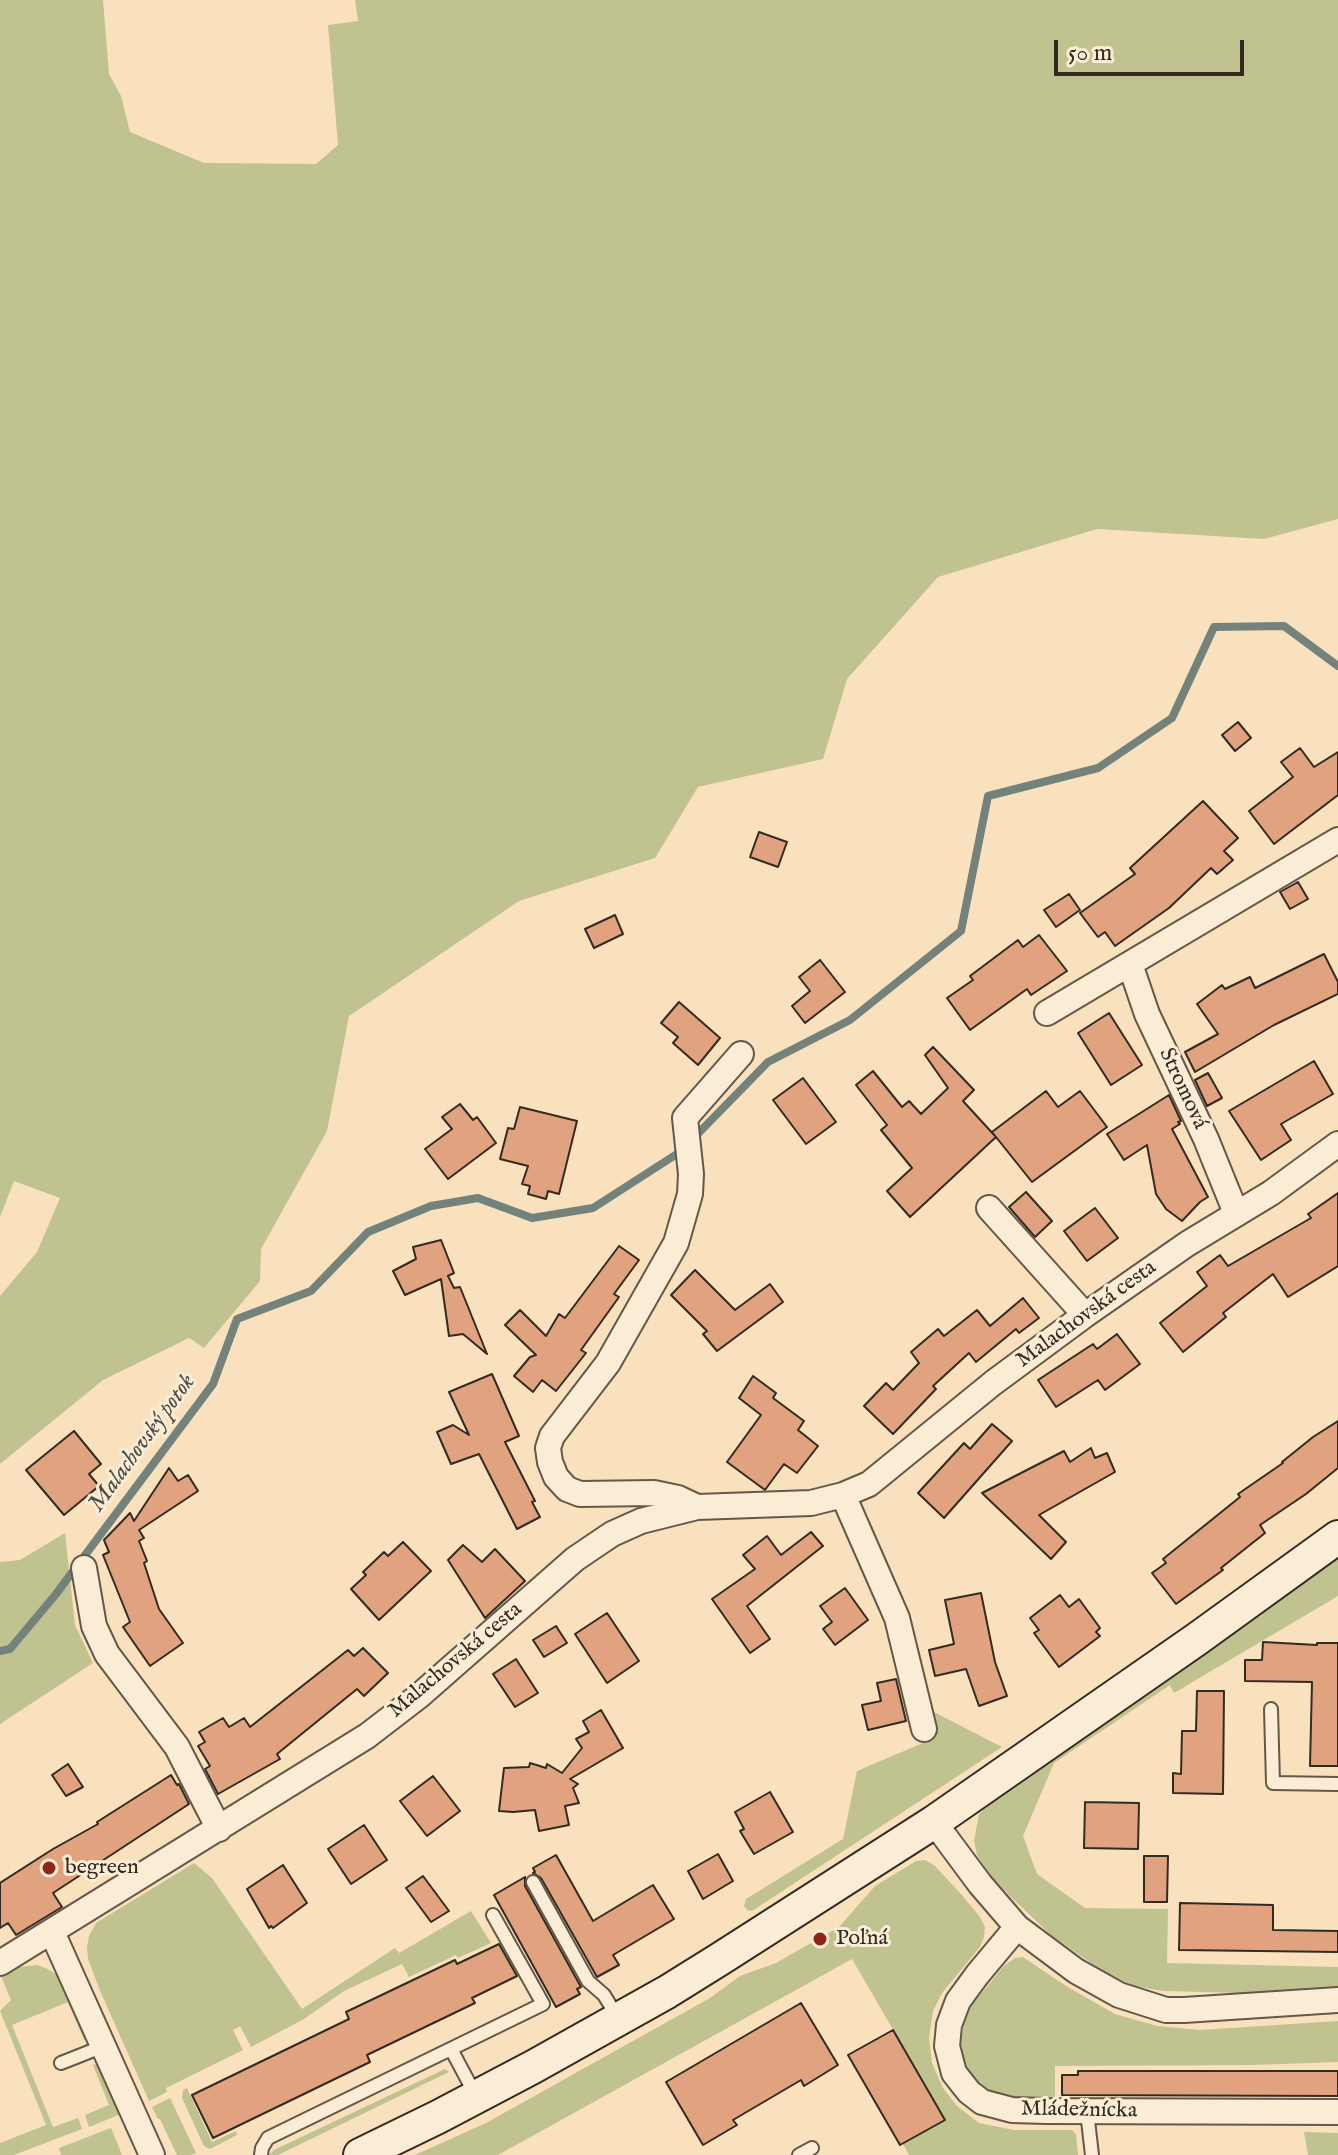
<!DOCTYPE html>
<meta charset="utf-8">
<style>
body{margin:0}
#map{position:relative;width:1338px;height:2155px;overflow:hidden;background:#f9e1be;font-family:"IM FELL English",serif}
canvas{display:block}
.scale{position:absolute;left:1054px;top:40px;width:190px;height:36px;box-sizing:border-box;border:4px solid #332a20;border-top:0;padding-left:10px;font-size:24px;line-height:28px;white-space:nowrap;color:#332a20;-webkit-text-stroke:6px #fbecd5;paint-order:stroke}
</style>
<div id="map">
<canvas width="1338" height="2155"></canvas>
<div class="scale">50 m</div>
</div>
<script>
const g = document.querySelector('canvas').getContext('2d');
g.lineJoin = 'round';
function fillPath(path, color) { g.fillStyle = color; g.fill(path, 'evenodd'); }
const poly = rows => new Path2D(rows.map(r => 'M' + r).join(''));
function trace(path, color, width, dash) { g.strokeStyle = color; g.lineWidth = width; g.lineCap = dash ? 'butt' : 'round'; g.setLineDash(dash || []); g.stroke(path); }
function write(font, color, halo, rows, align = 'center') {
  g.font = font + ' "IM FELL English",serif'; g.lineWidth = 6; g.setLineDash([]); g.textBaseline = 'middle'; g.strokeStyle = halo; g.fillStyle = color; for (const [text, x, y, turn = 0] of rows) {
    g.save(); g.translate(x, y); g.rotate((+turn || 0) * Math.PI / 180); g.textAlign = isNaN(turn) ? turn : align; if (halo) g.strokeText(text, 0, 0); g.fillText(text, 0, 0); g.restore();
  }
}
fillPath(poly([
 [0,0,103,0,109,74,121,96,130,132,204,163,316,164,338,145,328,25,358,21,355,0,1338,0,1338,519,1264,539,1097,529,938,577,847,679,823,759,698,787,655,858,519,901,349,1016,327,1131,261,1249,260,1281,204,1348,189,1338,103,1380,0,1464,0,1296,37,1252,60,1198,14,1181,0,1217],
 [65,1533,75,1625,93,1663,0,1724,0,1562,20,1560],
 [1338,1558,1338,1596,1174,1693,1170,1685,1054,1763,1023,1836,1037,1874,1085,1908,1168,1909,1167,1963,1338,1967,1338,1987,1241,1993,1163,1991,1133,1986,1098,1968,1051,1935,1014,1900,987,1872,977,1855,974,1841,979,1814,991,1803],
 [932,1711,1002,1747,752,1911,747,1910,744,1906,746,1899,843,1839,857,1771,930,1740,934,1729],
 [925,1860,934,1865,961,1894,980,1917,985,1927,984,1937,980,1947,942,1993,933,2011,929,2038,932,2063,943,2088,957,2106,979,2123,1014,2130,1072,2130,1076,2134,1078,2155,909,2155,903,2144,945,2119,852,1959,498,2155,415,2155,486,2123,710,1998,740,1976,776,1963,839,1927,875,1886,916,1861],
 [194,1863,212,1878,302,2009,395,1948,399,1953,471,1911,491,1943,458,1958,456,1955,409,1977,402,1964,344,1991,304,2019,251,2047,240,2026,233,2030,243,2050,166,2088,167,2092,149,2101,101,1993,88,1959,87,1948,89,1936,96,1923],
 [1023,1957,1066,1986,1115,2014,1157,2026,1200,2030,1338,2021,1338,2062,1254,2065,1055,2066,1055,2100,1001,2097,985,2089,970,2076,962,2062,960,2043,964,2024,971,2006,1004,1966,1015,1958],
 [37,1965,48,1969,63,1979,90,2037,84,2040,68,2002,12,2025,53,2127,78,2118,82,2129,14,2155,0,2155,0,2143,46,2125,0,2011,11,2000,1,1976,19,1967],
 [100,2063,121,2114,89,2127,85,2115,109,2105,93,2065],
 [445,2069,449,2072,278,2155,269,2155,274,2150],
 [187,2088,212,2142,236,2131,237,2135,210,2149,204,2146,182,2098,183,2090],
 [170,2098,196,2153,191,2155,177,2155,160,2119,158,2119,152,2107],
 [111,2128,122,2155,61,2155,59,2148],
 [1304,2132,1338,2133,1338,2155,1308,2155]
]), '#c0c28f');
trace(poly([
 [0,1651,10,1649,56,1594,213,1384,237,1319,311,1291,368,1232,431,1206,478,1198,532,1218,593,1208,680,1152,768,1062,850,1020,961,931,988,796,1098,768,1172,718,1214,627,1284,626,1338,666]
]), '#74827c', 8);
const building = poly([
 [1238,722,1251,738,1235,751,1222,735,1238,722],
 [1300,748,1314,767,1338,752,1338,795,1274,844,1249,811,1293,777,1281,762,1300,748],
 [1203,801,1238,838,1224,851,1233,860,1217,874,1211,868,1169,908,1115,946,1105,932,1098,937,1080,913,1135,874,1130,868,1203,801],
 [759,832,787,842,778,867,750,857,759,832],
 [1298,882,1308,899,1290,909,1280,892,1298,882],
 [1069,894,1080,910,1056,927,1044,910,1069,894],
 [615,915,623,934,594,948,585,929,615,915],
 [1039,935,1067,971,1031,995,1027,989,970,1030,947,998,973,980,970,976,1018,940,1023,947,1039,935],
 [1324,954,1338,982,1338,994,1274,1025,1195,1072,1185,1052,1218,1034,1197,1004,1222,985,1225,989,1250,977,1255,988,1324,954],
 [820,960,845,992,805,1023,792,1006,810,991,799,977,820,960],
 [679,1002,720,1038,698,1065,673,1043,678,1037,661,1023,679,1002],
 [1109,1013,1142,1065,1111,1085,1078,1033,1109,1013],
 [933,1047,974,1090,963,1101,996,1137,910,1217,887,1191,912,1168,881,1130,887,1125,856,1085,873,1071,902,1107,909,1101,921,1114,948,1088,925,1055,933,1047],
 [1314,1061,1333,1094,1281,1124,1291,1140,1261,1160,1229,1111,1314,1061],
 [1208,1073,1222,1098,1207,1106,1195,1080,1208,1073],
 [803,1078,836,1122,806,1144,773,1100,803,1078],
 [1046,1091,1058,1107,1080,1091,1107,1127,1032,1182,992,1132,1046,1091],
 [1169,1095,1181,1121,1178,1122,1180,1124,1172,1129,1208,1197,1200,1202,1182,1221,1166,1209,1156,1194,1147,1145,1124,1160,1107,1134,1169,1095],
 [460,1104,473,1120,477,1117,496,1143,448,1179,425,1149,452,1129,442,1117,460,1104],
 [520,1107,577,1121,559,1194,548,1191,546,1199,528,1194,530,1186,522,1184,528,1166,500,1159,508,1128,514,1129,520,1107],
 [1026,1192,1052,1221,1035,1237,1009,1207,1026,1192],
 [1338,1193,1338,1266,1288,1297,1273,1274,1223,1313,1226,1317,1183,1352,1160,1323,1207,1286,1197,1272,1220,1255,1228,1266,1311,1218,1308,1214,1338,1193],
 [1095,1208,1118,1238,1087,1261,1064,1231,1095,1208],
 [441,1240,454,1273,448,1276,454,1288,460,1287,487,1354,463,1334,449,1336,441,1279,405,1295,393,1271,416,1259,413,1247,441,1240],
 [619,1246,639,1260,614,1294,619,1297,581,1350,586,1353,556,1391,542,1380,533,1392,514,1376,530,1357,536,1355,505,1325,520,1310,546,1336,559,1314,565,1318,619,1246],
 [695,1270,735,1310,770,1284,783,1302,717,1351,703,1334,707,1331,671,1295,695,1270],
 [1023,1298,1039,1318,1019,1333,1016,1329,976,1362,969,1353,933,1386,936,1389,893,1434,864,1406,886,1383,893,1390,919,1363,911,1352,938,1329,944,1336,977,1310,990,1326,1023,1298],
 [1117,1334,1140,1364,1105,1390,1098,1380,1056,1407,1038,1380,1093,1344,1097,1349,1117,1334],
 [492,1374,519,1436,505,1442,535,1501,532,1502,540,1517,517,1529,479,1454,451,1464,437,1432,453,1425,469,1435,449,1392,492,1374],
 [753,1376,776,1393,773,1398,804,1421,798,1430,818,1446,797,1473,784,1464,765,1490,727,1462,761,1415,739,1398,753,1376],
 [1338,1421,1338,1468,1306,1494,1260,1525,1265,1533,1221,1568,1223,1570,1176,1604,1152,1573,1166,1563,1163,1559,1240,1497,1238,1494,1283,1463,1282,1462,1313,1437,1338,1421],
 [992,1424,1012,1441,944,1518,918,1493,964,1443,970,1449,992,1424],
 [74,1431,101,1464,89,1474,99,1486,64,1515,26,1470,74,1431],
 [1091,1448,1095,1458,1107,1453,1115,1472,1039,1515,1066,1542,1051,1559,982,1493,1064,1451,1070,1462,1091,1448],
 [169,1468,178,1481,188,1475,198,1491,139,1530,144,1538,139,1541,147,1561,144,1563,159,1609,183,1643,150,1666,123,1627,130,1622,103,1555,109,1552,104,1540,130,1513,134,1521,169,1468],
 [811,1532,823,1546,747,1606,770,1639,750,1653,712,1599,755,1569,743,1555,767,1536,781,1555,811,1532],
 [403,1542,431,1571,379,1620,351,1589,366,1575,363,1572,384,1552,388,1556,403,1542],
 [463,1545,482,1562,495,1549,525,1581,485,1618,448,1560,463,1545],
 [845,1588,868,1620,835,1645,823,1629,832,1622,820,1606,845,1588],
 [981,1593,995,1662,1007,1696,979,1706,966,1669,935,1676,929,1650,954,1644,945,1600,981,1593],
 [1060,1595,1069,1607,1079,1599,1100,1628,1096,1632,1100,1636,1059,1667,1034,1633,1039,1630,1030,1618,1060,1595],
 [607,1613,639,1661,607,1683,575,1634,607,1613],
 [556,1626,567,1643,544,1657,533,1640,556,1626],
 [1263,1642,1317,1645,1317,1643,1338,1643,1338,1766,1310,1766,1312,1682,1245,1681,1245,1660,1262,1660,1263,1642],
 [363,1648,388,1673,364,1696,357,1689,277,1754,280,1759,218,1794,205,1769,210,1766,198,1746,205,1742,199,1732,223,1718,229,1727,244,1718,250,1727,348,1650,354,1656,363,1648],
 [516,1659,538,1693,515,1707,493,1674,516,1659],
 [896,1679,906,1721,868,1730,862,1705,881,1701,877,1683,896,1679],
 [1197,1691,1224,1691,1223,1794,1173,1793,1173,1773,1181,1774,1182,1731,1196,1731,1197,1691],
 [601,1710,623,1748,570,1779,578,1784,573,1788,579,1803,565,1806,569,1825,539,1831,535,1810,513,1812,499,1811,504,1768,529,1767,530,1763,546,1768,547,1764,562,1773,582,1748,576,1739,589,1732,583,1721,601,1710],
 [68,1764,83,1787,66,1796,52,1775,68,1764],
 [171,1775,177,1785,179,1784,189,1804,53,1893,62,1907,16,1935,8,1923,0,1928,0,1883,53,1849,98,1824,97,1822,171,1775],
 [433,1776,460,1811,427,1836,400,1801,433,1776],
 [770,1792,793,1832,754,1854,740,1831,744,1829,735,1812,770,1792],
 [1085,1802,1139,1803,1138,1849,1084,1848,1085,1802],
 [364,1825,387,1860,351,1884,328,1849,364,1825],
 [718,1854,733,1881,703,1899,688,1871,718,1854],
 [556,1855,593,1921,653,1885,674,1919,613,1955,619,1965,597,1977,541,1878,533,1873,535,1872,533,1868,556,1855],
 [1144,1856,1168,1856,1167,1902,1144,1902,1144,1856],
 [283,1865,307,1903,273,1928,271,1926,269,1928,247,1889,283,1865],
 [423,1876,449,1911,431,1922,406,1888,423,1876],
 [525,1877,525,1886,581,1987,577,1989,580,1994,556,2007,494,1895,525,1877],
 [1180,1903,1273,1905,1273,1930,1338,1931,1338,1952,1179,1950,1180,1903],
 [499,1944,517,1976,472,1998,475,2003,367,2055,370,2062,213,2138,192,2095,349,2019,346,2012,455,1960,457,1964,499,1944],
 [801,2003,838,2065,804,2086,801,2080,733,2120,737,2125,703,2145,666,2082,801,2003],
 [893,2030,945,2120,900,2145,848,2055,893,2030],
 [1078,2071,1338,2071,1338,2096,1062,2095,1062,2075,1078,2075,1078,2071]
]);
fillPath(building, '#e1a37f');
trace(building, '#332a20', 2);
const lane = poly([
 [1271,1709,1273,1783,1338,1784],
 [533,1882,588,1981,604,1995,618,2018],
 [451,2049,475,2094],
 [61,2063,104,2046],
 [1087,2112,1092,2155],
 [261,2155,262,2148,268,2138,543,2004,493,1915],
 [799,2155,812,2148]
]);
const street = poly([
 [1130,964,1147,1014,1206,1139,1236,1213],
 [1047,1013,1338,840],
 [989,1208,1085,1315],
 [843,1495,897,1618,924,1729],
 [697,1507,678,1498,654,1493,580,1494,567,1489,556,1477,550,1462,548,1448,552,1436,608,1363,676,1243,690,1194,691,1174,685,1118,741,1054],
 [84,1568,94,1626,107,1654,177,1747,219,1829],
 [934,1822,980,1884,1017,1927,1076,1971,1119,1995,1166,2010,1184,2010,1338,2000],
 [1017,1927,977,1975,958,2001,949,2025,947,2046,954,2073,969,2092,982,2102,1012,2110,1046,2111,1338,2112],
 [52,1932,152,2155],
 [0,1963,367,1736,419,1696,575,1559,612,1534,641,1521,697,1507,811,1503,843,1495,869,1484,993,1383,1085,1315,1187,1244,1271,1193,1338,1144]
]);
const secondary = poly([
 [360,2155,438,2117,533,2067,667,1992,720,1959,934,1822,1197,1639,1338,1537]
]);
trace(lane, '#645848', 16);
trace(street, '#645848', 28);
trace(secondary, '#332a20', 36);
trace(lane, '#fbecd5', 12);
trace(street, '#fbecd5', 24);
trace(secondary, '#fbecd5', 32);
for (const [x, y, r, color] of [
 [49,1868,8,"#8f2418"],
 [820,1939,8,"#8f2418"]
]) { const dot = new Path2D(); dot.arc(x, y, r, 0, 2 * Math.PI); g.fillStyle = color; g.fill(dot); trace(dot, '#fbecd5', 3); }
write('22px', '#332a20', '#fbecd5', [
 ["Stromová",1182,1089,65],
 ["Malachovská cesta",1087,1315,-36],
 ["Malachovská cesta",456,1661,-40],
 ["Mládežnícka",1079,2111,1]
]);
write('22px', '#332a20', '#fbecd5', [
 ["begreen",65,1868],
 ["Poľná",836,1939]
], 'left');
write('italic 24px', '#4e4e46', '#fbecd5', [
 ["Malachovský potok",143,1444,-54]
]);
</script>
